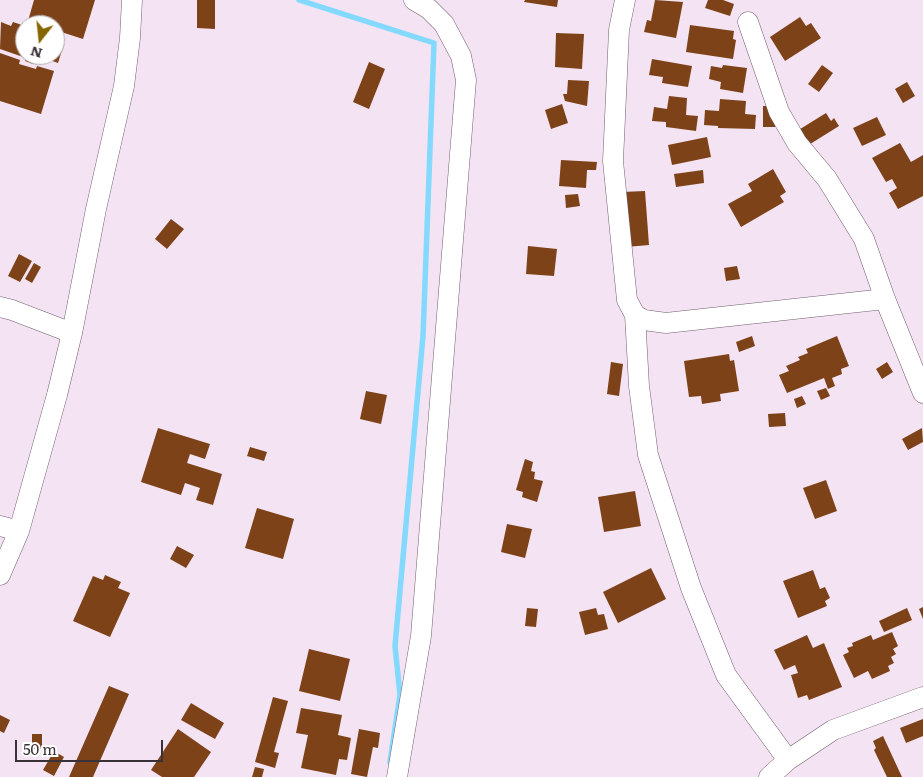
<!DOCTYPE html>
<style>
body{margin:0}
#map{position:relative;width:923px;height:777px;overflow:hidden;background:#f4e3f3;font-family:Literata,serif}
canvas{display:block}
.north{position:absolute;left:15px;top:15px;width:50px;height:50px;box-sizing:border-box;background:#fff;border:1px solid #b0adaf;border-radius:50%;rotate:196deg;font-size:14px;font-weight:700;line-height:20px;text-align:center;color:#393238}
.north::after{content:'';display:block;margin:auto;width:18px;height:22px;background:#856600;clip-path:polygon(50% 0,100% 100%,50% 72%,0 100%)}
.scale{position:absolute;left:15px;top:740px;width:148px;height:22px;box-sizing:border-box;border:2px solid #393238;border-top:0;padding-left:6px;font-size:15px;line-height:18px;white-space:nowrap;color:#393238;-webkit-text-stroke:4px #fff;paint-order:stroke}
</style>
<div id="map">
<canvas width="923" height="777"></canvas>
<div class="north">N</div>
<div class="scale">50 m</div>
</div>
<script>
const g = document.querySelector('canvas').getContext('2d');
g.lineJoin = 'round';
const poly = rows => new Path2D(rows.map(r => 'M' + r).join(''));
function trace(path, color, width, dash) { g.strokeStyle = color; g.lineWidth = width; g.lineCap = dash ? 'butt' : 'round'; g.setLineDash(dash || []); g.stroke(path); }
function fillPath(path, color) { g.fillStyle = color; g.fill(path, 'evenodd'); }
trace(poly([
 [299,0,434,43,423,336,395,646,400,695,390,762]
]), '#84d9fe', 5.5);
fillPath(poly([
 [34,0,95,0,83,39,55,30,55,25,41,25,28,21],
 [197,0,215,0,215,29,197,28],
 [525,0,558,0,557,7,524,2],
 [655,0,683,2,676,38,644,32,647,20,651,21],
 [708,0,723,0,734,4,730,16,705,8],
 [800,17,806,26,811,23,821,38,785,61,770,37],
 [1,22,11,26,13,22,25,26,25,55,55,55,55,41,64,44,58,63,47,59,46,62,35,59,33,64,25,61,26,58,0,49],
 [690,25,734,31,733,39,736,40,733,59,686,52],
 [556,33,584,34,582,69,555,67],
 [0,53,20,60,19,64,36,69,37,66,54,71,41,114,0,101],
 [652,59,692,66,688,87,662,83,663,77,649,75],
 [369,62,385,69,369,109,353,102],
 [723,65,747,68,743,93,720,89,721,82,709,79,711,66,722,68],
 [822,65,833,73,819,92,808,84],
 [568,80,589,81,587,106,565,101,563,94,567,94],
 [907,82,915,96,903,103,895,89],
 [669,96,687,98,686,115,698,116,696,131,666,127,666,122,652,121,654,107,667,109],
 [720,99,746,101,745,114,756,115,755,129,718,128,718,126,704,125,705,110,719,111],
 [562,104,568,123,551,129,545,110],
 [763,106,775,106,775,127,763,127],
 [826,113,831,121,834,118,839,126,807,146,797,131],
 [877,117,886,135,862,146,853,128],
 [707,137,711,157,672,165,668,145],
 [900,143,911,162,923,155,923,196,898,209,889,193,897,188,892,179,886,182,872,158],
 [561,160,597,162,596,170,587,170,586,188,559,186],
 [773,169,786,192,780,196,784,202,741,227,728,204,752,191,748,184],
 [703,170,704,183,676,187,674,174],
 [645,191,649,245,626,247,622,192],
 [578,194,580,206,566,208,565,195],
 [171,219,184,229,167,249,155,239],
 [528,246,557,249,554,276,526,274],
 [19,254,32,261,20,282,8,276],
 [34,263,41,267,32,283,25,279],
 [737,266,740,279,726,281,724,268],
 [752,336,755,346,739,352,736,342],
 [837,336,849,366,841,369,842,374,832,378,835,386,828,389,824,378,787,393,779,375,789,371,786,366,800,360,798,357,808,353,806,349],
 [729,354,730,361,734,360,739,391,720,394,721,401,702,404,701,396,689,397,684,361],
 [611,362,623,364,619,396,607,394],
 [887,362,893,372,882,379,876,369],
 [826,388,830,396,821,400,817,391],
 [366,391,387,395,381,424,360,419],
 [802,396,806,404,797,408,794,399],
 [785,413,786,426,769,427,768,414],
 [158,428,210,444,205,459,190,454,187,463,222,474,213,505,196,500,200,488,185,483,181,495,141,482],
 [922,428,923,442,908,450,902,439],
 [250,447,267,452,264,461,247,456],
 [525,459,533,462,531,471,535,472,534,479,543,481,537,502,522,497,523,492,516,490],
 [826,480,837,511,815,519,803,488],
 [635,491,641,526,604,532,598,497],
 [257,508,294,519,283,559,245,548],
 [507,524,532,529,525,558,501,552],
 [177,546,194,555,186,568,170,559],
 [651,568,666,599,618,623,603,592],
 [813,570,820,589,825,587,830,598,825,601,827,606,798,618,783,581],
 [105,575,121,582,118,588,130,593,110,637,73,621,93,576,103,580],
 [923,607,923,619,919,609],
 [527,608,538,609,536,627,525,626],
 [596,608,598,615,604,614,608,629,585,635,579,612],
 [907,608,912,620,884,632,879,621],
 [892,632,898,646,893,649,896,654,891,657,894,663,888,666,890,671,872,679,868,671,854,678,843,655,849,652,847,648,853,646,852,643,871,635,873,640],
 [807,635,813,648,824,643,842,687,809,700,807,695,798,698,791,675,798,673,795,665,784,670,774,650],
 [309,649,350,659,340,701,299,691],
 [109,686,129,694,93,777,69,777],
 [273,697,288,701,274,752,279,753,275,768,255,762],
 [191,703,224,723,215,739,181,720],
 [301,708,342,715,338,735,351,738,347,760,339,759,336,775,301,768,308,735,296,733],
 [0,715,10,720,4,733,0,731],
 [923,719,923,736,906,743,900,728],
 [178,729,211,752,194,777,162,777,151,770],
 [359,729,380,733,378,748,373,747,367,777,351,774],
 [32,734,42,734,42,749,32,749],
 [883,736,902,777,887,777,874,750,876,748,873,741],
 [54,751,64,757,54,776,43,770],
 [255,767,264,769,262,777,252,777]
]), '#7d4218');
const street = poly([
 [625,0,619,30,613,161,627,300,635,315,644,320,666,323,885,299],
 [748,22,779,112,797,143,827,179,864,239,885,299,923,393],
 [0,307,12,310,72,333],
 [635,315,639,386,648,455,691,588,726,675,788,760],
 [0,526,19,531],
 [0,575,19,531,57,395,72,333,96,209,124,86,130,38,132,0],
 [397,777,421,636,466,80,461,56,444,24,429,9,414,0],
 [769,777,788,760,833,730,923,697]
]);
trace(street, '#70606e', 21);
trace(street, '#fff', 20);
</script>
